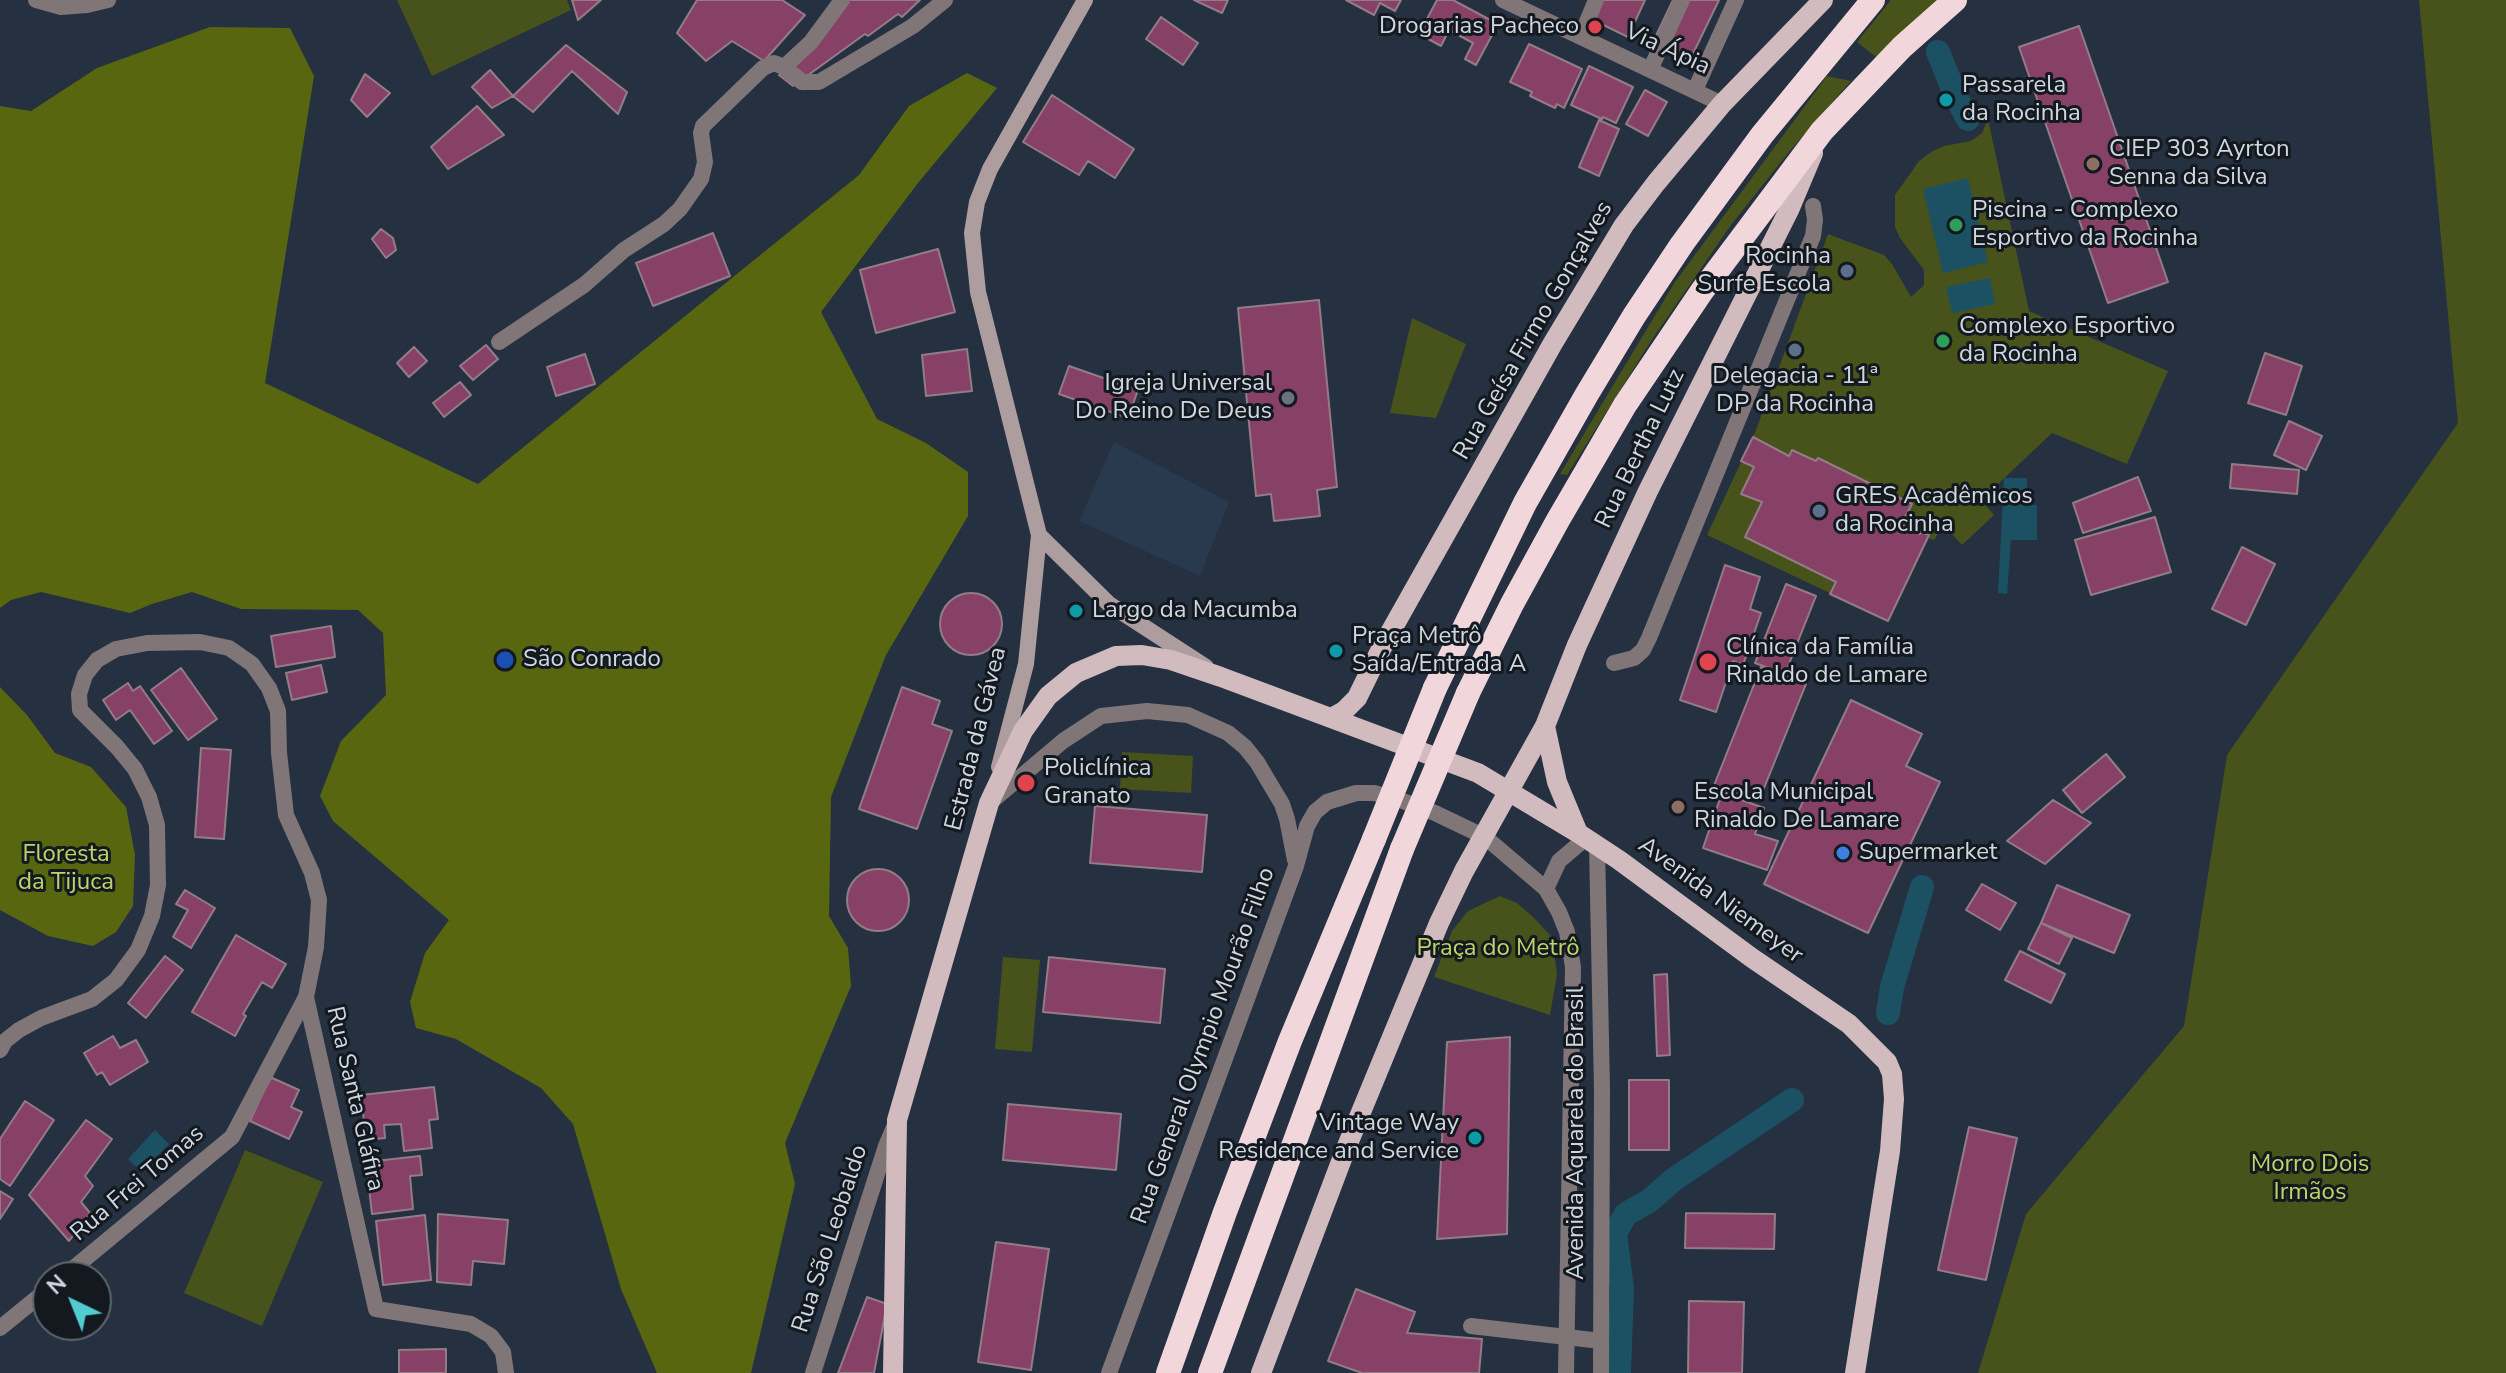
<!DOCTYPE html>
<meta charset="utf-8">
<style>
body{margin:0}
#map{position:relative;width:2506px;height:1373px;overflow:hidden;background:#253140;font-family:"Nunito Sans",sans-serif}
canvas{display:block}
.north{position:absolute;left:32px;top:1261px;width:80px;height:80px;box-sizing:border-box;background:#13191f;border:2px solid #5e656c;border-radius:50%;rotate:317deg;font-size:22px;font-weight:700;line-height:32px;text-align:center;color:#cfd7e0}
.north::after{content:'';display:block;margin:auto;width:28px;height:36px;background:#51ccd1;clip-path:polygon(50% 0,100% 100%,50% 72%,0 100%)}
</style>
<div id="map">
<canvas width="2506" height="1373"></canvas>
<div class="north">N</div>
</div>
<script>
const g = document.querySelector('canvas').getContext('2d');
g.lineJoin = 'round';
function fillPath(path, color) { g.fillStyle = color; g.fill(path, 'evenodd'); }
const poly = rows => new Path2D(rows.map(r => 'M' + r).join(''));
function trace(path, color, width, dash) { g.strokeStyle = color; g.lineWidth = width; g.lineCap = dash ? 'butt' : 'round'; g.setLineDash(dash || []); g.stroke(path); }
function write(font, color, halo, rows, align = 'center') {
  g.font = font + ' "Nunito Sans",sans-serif'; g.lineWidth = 6; g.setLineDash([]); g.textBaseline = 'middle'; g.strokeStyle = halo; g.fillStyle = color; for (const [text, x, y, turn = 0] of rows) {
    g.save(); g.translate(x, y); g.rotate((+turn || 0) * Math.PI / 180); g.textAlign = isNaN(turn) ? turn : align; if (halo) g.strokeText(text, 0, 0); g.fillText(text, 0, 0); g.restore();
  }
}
fillPath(poly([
 [1114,442,1229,502,1200,576,1079,521]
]), '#293a4e');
fillPath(poly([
 [397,0,567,0,571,10,432,76],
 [1891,0,1939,0,1876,57,1857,42],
 [2419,0,2506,0,2506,1373,1978,1373,2026,1214,2184,1026,2227,755,2458,423],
 [1827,76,1851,81,1789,152,1731,225,1651,341,1567,475,1560,474,1675,282],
 [1988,119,2029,311,2168,371,2127,464,2052,433,1981,500,1994,515,1962,545,1944,525,1934,540,1928,538,1889,621,1707,535,1756,430,1828,234,1884,255,1892,264,1911,297,1924,285,1924,270,1900,238,1895,227,1895,195,1919,161,1931,152,1944,146,1971,141,1982,133],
 [1412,318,1466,344,1436,418,1390,413],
 [1122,752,1193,756,1191,793,1120,789],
 [1500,896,1517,903,1531,915,1552,937,1557,974,1550,1015,1434,977,1452,931,1468,911],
 [1003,957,1040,960,1032,1052,995,1049],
 [245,1150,323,1182,262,1326,184,1293]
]), '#48521b');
fillPath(poly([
 [210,27,290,28,314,76,265,383,478,484,859,175,909,106,967,73,997,88,918,183,821,312,877,419,926,443,968,472,968,516,886,655,831,797,829,916,848,948,851,986,785,1143,795,1184,751,1373,657,1373,621,1289,573,1124,541,1088,456,1039,416,1028,410,1002,425,953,449,920,333,821,320,796,341,741,386,695,383,633,358,610,241,609,192,592,152,604,130,613,41,592,11,600,0,608,0,106,31,111,97,68],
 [0,687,27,715,55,753,91,767,126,807,135,855,133,906,116,932,93,946,48,936,0,910]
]), '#586610');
fillPath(poly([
 [1968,178,1988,262,1943,273,1923,189],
 [1990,278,1995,304,1952,313,1946,287],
 [2004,478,2027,478,2027,505,2037,505,2037,540,2011,540,2007,594,1998,593],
 [155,1130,169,1144,142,1172,128,1159]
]), '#1c5164');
trace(poly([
 [1938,52,1957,99,1968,119],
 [1888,1013,1892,987,1922,887],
 [1619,1373,1622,1289,1615,1233,1626,1214,1649,1201,1673,1180,1792,1100]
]), '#1c5164', 24);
const building = poly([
 [572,0,601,0,578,20,572,0],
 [697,0,782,0,805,15,764,61,732,41,706,61,677,33,697,0],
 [836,0,920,0,902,17,898,14,868,36,865,34,793,86,779,75,836,0],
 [1194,0,1228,0,1222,13,1194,0],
 [1346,0,1401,0,1395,11,1380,3,1374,15,1346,0],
 [1437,0,1453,0,1498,24,1476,65,1465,59,1473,43,1449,30,1441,46,1419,34,1437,0],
 [1603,0,1645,0,1628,37,1585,16,1603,0],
 [1673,0,1719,0,1690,60,1653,42,1673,0],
 [1161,17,1198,43,1183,65,1146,39,1161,17],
 [2079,26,2168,282,2108,303,2019,47,2079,26],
 [1529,44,1582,69,1564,108,1557,104,1555,108,1530,96,1532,92,1510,82,1529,44],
 [566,45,627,92,618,114,572,71,533,112,513,96,566,45],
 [1589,66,1633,87,1616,123,1603,117,1602,119,1571,105,1589,66],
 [490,70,513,96,492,108,472,87,490,70],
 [365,74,390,93,367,117,351,100,365,74],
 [1645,90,1667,102,1648,136,1626,124,1645,90],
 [1052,95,1134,149,1115,178,1088,161,1079,175,1023,142,1052,95],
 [477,106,504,135,448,169,431,147,477,106],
 [1599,120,1619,129,1599,176,1579,167,1599,120],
 [381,229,393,238,396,250,386,258,372,239,381,229],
 [713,233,730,276,653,306,636,263,713,233],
 [938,249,955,312,876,333,860,270,938,249],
 [1319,300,1337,487,1317,490,1320,516,1274,521,1271,494,1256,496,1238,308,1319,300],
 [486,345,498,359,473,380,460,366,486,345],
 [414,347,427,361,409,377,397,363,414,347],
 [967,349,972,391,926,396,922,355,967,349],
 [2265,353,2302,366,2286,415,2248,403,2265,353],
 [585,354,595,384,556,396,547,367,585,354],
 [1069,366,1138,390,1128,418,1059,394,1069,366],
 [460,382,471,395,444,417,433,403,460,382],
 [2289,421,2322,436,2306,470,2274,455,2289,421],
 [1753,437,1789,456,1792,450,1816,461,1818,458,1912,504,1901,525,1920,534,1921,532,1929,535,1888,621,1830,594,1836,582,1745,537,1762,502,1741,494,1754,467,1741,461,1753,437],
 [2232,464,2299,470,2297,494,2230,488,2232,464],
 [2138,477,2151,511,2083,533,2073,503,2138,477],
 [2155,517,2171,572,2091,595,2075,540,2155,517],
 [2242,547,2275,564,2246,625,2212,609,2242,547],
 [1725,565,1760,577,1750,609,1761,613,1743,665,1733,661,1716,712,1680,700,1725,565],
 [1786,584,1816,596,1785,674,1755,663,1786,584],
 '940 624a31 31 0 1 1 62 0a31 31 0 1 1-62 0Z',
 [331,626,335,657,276,667,271,636,331,626],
 [321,665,327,692,292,700,286,673,321,665],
 [1761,667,1806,684,1760,798,1742,791,1739,799,1713,788,1761,667],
 [181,668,217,719,188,740,151,690,181,668],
 [128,683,133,691,140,686,172,731,154,744,130,710,116,720,103,700,128,683],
 [902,687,940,701,932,724,952,731,917,829,859,809,902,687],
 [1851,700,1922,734,1906,766,1940,782,1868,933,1764,884,1851,700],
 [201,748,231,750,224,839,195,837,201,748],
 [2106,754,2125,777,2082,813,2063,790,2106,754],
 [1722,793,1764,808,1755,834,1778,841,1767,870,1703,848,1722,793],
 [2053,800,2091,823,2045,864,2007,841,2053,800],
 [1095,806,1207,815,1202,872,1090,863,1095,806],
 '847 900a31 31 0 1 1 62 0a31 31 0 1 1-62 0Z',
 [1982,884,2016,903,2000,930,1966,910,1982,884],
 [2057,885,2130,915,2114,953,2041,923,2057,885],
 [185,890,215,908,191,948,173,937,188,910,176,904,185,890],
 [2041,923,2072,938,2059,964,2028,949,2041,923],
 [236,935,286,964,272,988,262,982,243,1014,246,1016,235,1036,192,1012,236,935],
 [2020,951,2065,974,2051,1003,2005,980,2020,951],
 [165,956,183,970,146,1018,128,1003,165,956],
 [1049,957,1165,969,1160,1023,1043,1012,1049,957],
 [1667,974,1670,1055,1657,1056,1654,975,1667,974],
 [113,1036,120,1048,136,1040,148,1062,110,1085,102,1072,97,1075,84,1053,113,1036],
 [1510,1037,1507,1234,1437,1239,1447,1042,1510,1037],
 [270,1077,299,1090,291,1107,302,1112,289,1139,250,1121,270,1077],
 [1629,1080,1669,1080,1669,1150,1629,1150,1629,1080],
 [434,1087,438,1119,429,1120,432,1148,404,1151,401,1124,384,1125,385,1138,366,1140,361,1095,434,1087],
 [25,1101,54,1120,10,1186,0,1179,0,1139,25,1101],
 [1008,1104,1121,1114,1116,1170,1003,1160,1008,1104],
 [86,1120,112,1139,85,1176,93,1186,81,1202,90,1213,69,1241,29,1195,86,1120],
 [1969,1127,2017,1138,1986,1280,1938,1270,1969,1127],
 [420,1156,422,1175,410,1176,413,1209,372,1214,366,1162,420,1156],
 [0,1191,13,1199,0,1219,0,1191],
 [1686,1213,1775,1214,1774,1249,1685,1248,1686,1213],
 [438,1214,508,1220,504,1264,473,1261,471,1285,437,1282,438,1214],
 [425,1215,431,1280,383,1285,376,1221,425,1215],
 [996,1242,1049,1249,1031,1370,978,1362,996,1242],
 [1356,1289,1415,1312,1407,1333,1482,1339,1479,1373,1362,1373,1328,1361,1356,1289],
 [867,1297,887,1304,874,1373,838,1373,867,1297],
 [1689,1301,1744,1302,1742,1373,1688,1373,1689,1301],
 [446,1349,446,1373,399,1373,399,1350,446,1349]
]);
fillPath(building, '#874167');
trace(building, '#927c86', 2);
trace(poly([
 [36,0,61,7,87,5,108,0],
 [1503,0,1722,104],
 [1581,36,1596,0],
 [784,67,802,82,819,82,913,26,945,0],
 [784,67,811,42,842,0],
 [1651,68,1682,0],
 [1695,90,1736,0],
 [499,342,584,285,624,250,664,224,680,209,701,179,705,162,701,133,703,126,763,68,774,63,784,67],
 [1614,663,1634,658,1643,650,1649,638,1813,236,1815,220,1813,206],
 [992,801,1063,741,1101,716,1147,711,1188,715,1228,733,1245,747,1257,762,1282,804,1287,819,1295,860],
 [1597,845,1602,1089,1601,1373],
 [1546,889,1559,861,1586,838],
 [0,1050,5,1041,19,1030,41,1018,92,999,116,980,138,950,152,916,158,885,157,825,149,797,135,769,117,747,80,710,79,694,85,675,97,660,116,649,147,643,200,642,229,648,252,664,269,688,278,711,279,753,286,815,312,873,319,900,316,947,306,997,376,1309,471,1324,491,1336,503,1352,506,1373],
 [63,1277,232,1137,306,997],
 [1471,1326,1601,1341],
 [0,1328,48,1289],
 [813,1373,886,1146,895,1125],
 [1109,1373,1296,866,1307,826,1315,812,1327,802,1356,793,1374,793,1400,800,1435,813,1485,837,1546,889,1559,912,1567,932,1573,967,1566,1373]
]), '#817677', 16);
trace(poly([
 [1039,535,1109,604,1206,667],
 [999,767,1026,664,1039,535,978,292,972,233,977,202,990,169,1085,0]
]), '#ae9d9f', 16);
trace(poly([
 [1333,717,1344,711,1357,698,1382,647,1553,343,1624,225,1656,183,1722,104,1823,0],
 [1545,726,1557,782,1578,833],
 [893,1373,897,1120,989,803,1023,731,1048,696,1076,673,1116,656,1142,655,1171,660,1221,677,1478,773,1578,833,1619,860,1752,958,1849,1024,1887,1062,1892,1074,1894,1099,1890,1151,1855,1373],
 [1261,1373,1345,1151,1439,923,1464,871,1545,726,1577,645,1648,491,1789,210,1813,153]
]), '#d1bbbe', 20);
trace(poly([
 [1435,688,1525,503,1587,394,1634,316,1682,244,1762,135,1873,0],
 [1468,693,1512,604,1558,520,1625,405,1702,291,1822,131,1902,47,1955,0],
 [1168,1373,1225,1212,1290,1041,1374,839],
 [1210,1373,1402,849]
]), '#f1d6db', 24);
trace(poly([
 [1374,839,1435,688],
 [1402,849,1468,693]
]), '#f1d6db', 24);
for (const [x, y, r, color] of [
 [1595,27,8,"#e0444e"],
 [1946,100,8,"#0f9aa8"],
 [2093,164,8,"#8d6e63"],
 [1956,225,8,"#2e9e5b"],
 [1847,271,8,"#5c6f8a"],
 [1943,341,8,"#2e9e5b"],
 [1795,350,8,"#5c6f8a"],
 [1288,398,8,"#6b7280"],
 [1819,511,8,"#5c6f8a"],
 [1076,611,8,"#0f9aa8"],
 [1336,651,8,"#0f9aa8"],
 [505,660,10,"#1a4fb4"],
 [1708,662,10,"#e0444e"],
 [1026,783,10,"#e0444e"],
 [1678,807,8,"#8d6e63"],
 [1843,853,8,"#3f7fe0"],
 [1475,1138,8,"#0f9aa8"]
]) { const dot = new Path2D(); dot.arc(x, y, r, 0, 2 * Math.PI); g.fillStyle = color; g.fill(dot); trace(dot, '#13191f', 3); }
write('24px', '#cfd7e0', '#13191f', [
 ["Drogarias Pacheco",1579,27,"right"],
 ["Passarela",1962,86],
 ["da Rocinha",1962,114],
 ["CIEP 303 Ayrton",2109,150],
 ["Senna da Silva",2109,178],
 ["Piscina - Complexo",1972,211],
 ["Esportivo da Rocinha",1972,239],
 ["Rocinha",1831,257,"right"],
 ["Surfe Escola",1831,285,"right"],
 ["Complexo Esportivo",1959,327],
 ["da Rocinha",1959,355],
 ["Delegacia - 11ª",1795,377,"center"],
 ["DP da Rocinha",1795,405,"center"],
 ["Igreja Universal",1272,384,"right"],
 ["Do Reino De Deus",1272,412,"right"],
 ["GRES Acadêmicos",1835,497],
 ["da Rocinha",1835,525],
 ["Largo da Macumba",1092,611],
 ["Praça Metrô",1352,637],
 ["Saída/Entrada A",1352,665],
 ["Clínica da Família",1726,648],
 ["Rinaldo de Lamare",1726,676],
 ["São Conrado",523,660],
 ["Policlínica",1044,769],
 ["Granato",1044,797],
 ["Escola Municipal",1694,793],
 ["Rinaldo De Lamare",1694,821],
 ["Supermarket",1859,853],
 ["Vintage Way",1459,1124,"right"],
 ["Residence and Service",1459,1152,"right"]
], 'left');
write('24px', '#cfd7e0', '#13191f', [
 ["Via Ápia",1667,50,25],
 ["Rua Geísa Firmo Gonçalves",1534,331,-60],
 ["Rua Bertha Lutz",1641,449,-64],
 ["Estrada da Gávea",977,739,-76],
 ["Avenida Niemeyer",1720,901,36],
 ["Rua General Olympio Mourão Filho",1204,1046,-70],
 ["Rua Santa Gláfira",354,1099,77],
 ["Avenida Aquarela do Brasil",1577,1133,-90],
 ["Rua Frei Tomas",138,1184,-40],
 ["Rua São Leobaldo",831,1239,-72]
]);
write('24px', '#bed469', '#13191f', [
 ["Floresta",66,855],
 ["da Tijuca",66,883],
 ["Praça do Metrô",1498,949],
 ["Morro Dois",2310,1165],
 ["Irmãos",2310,1193]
]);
</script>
